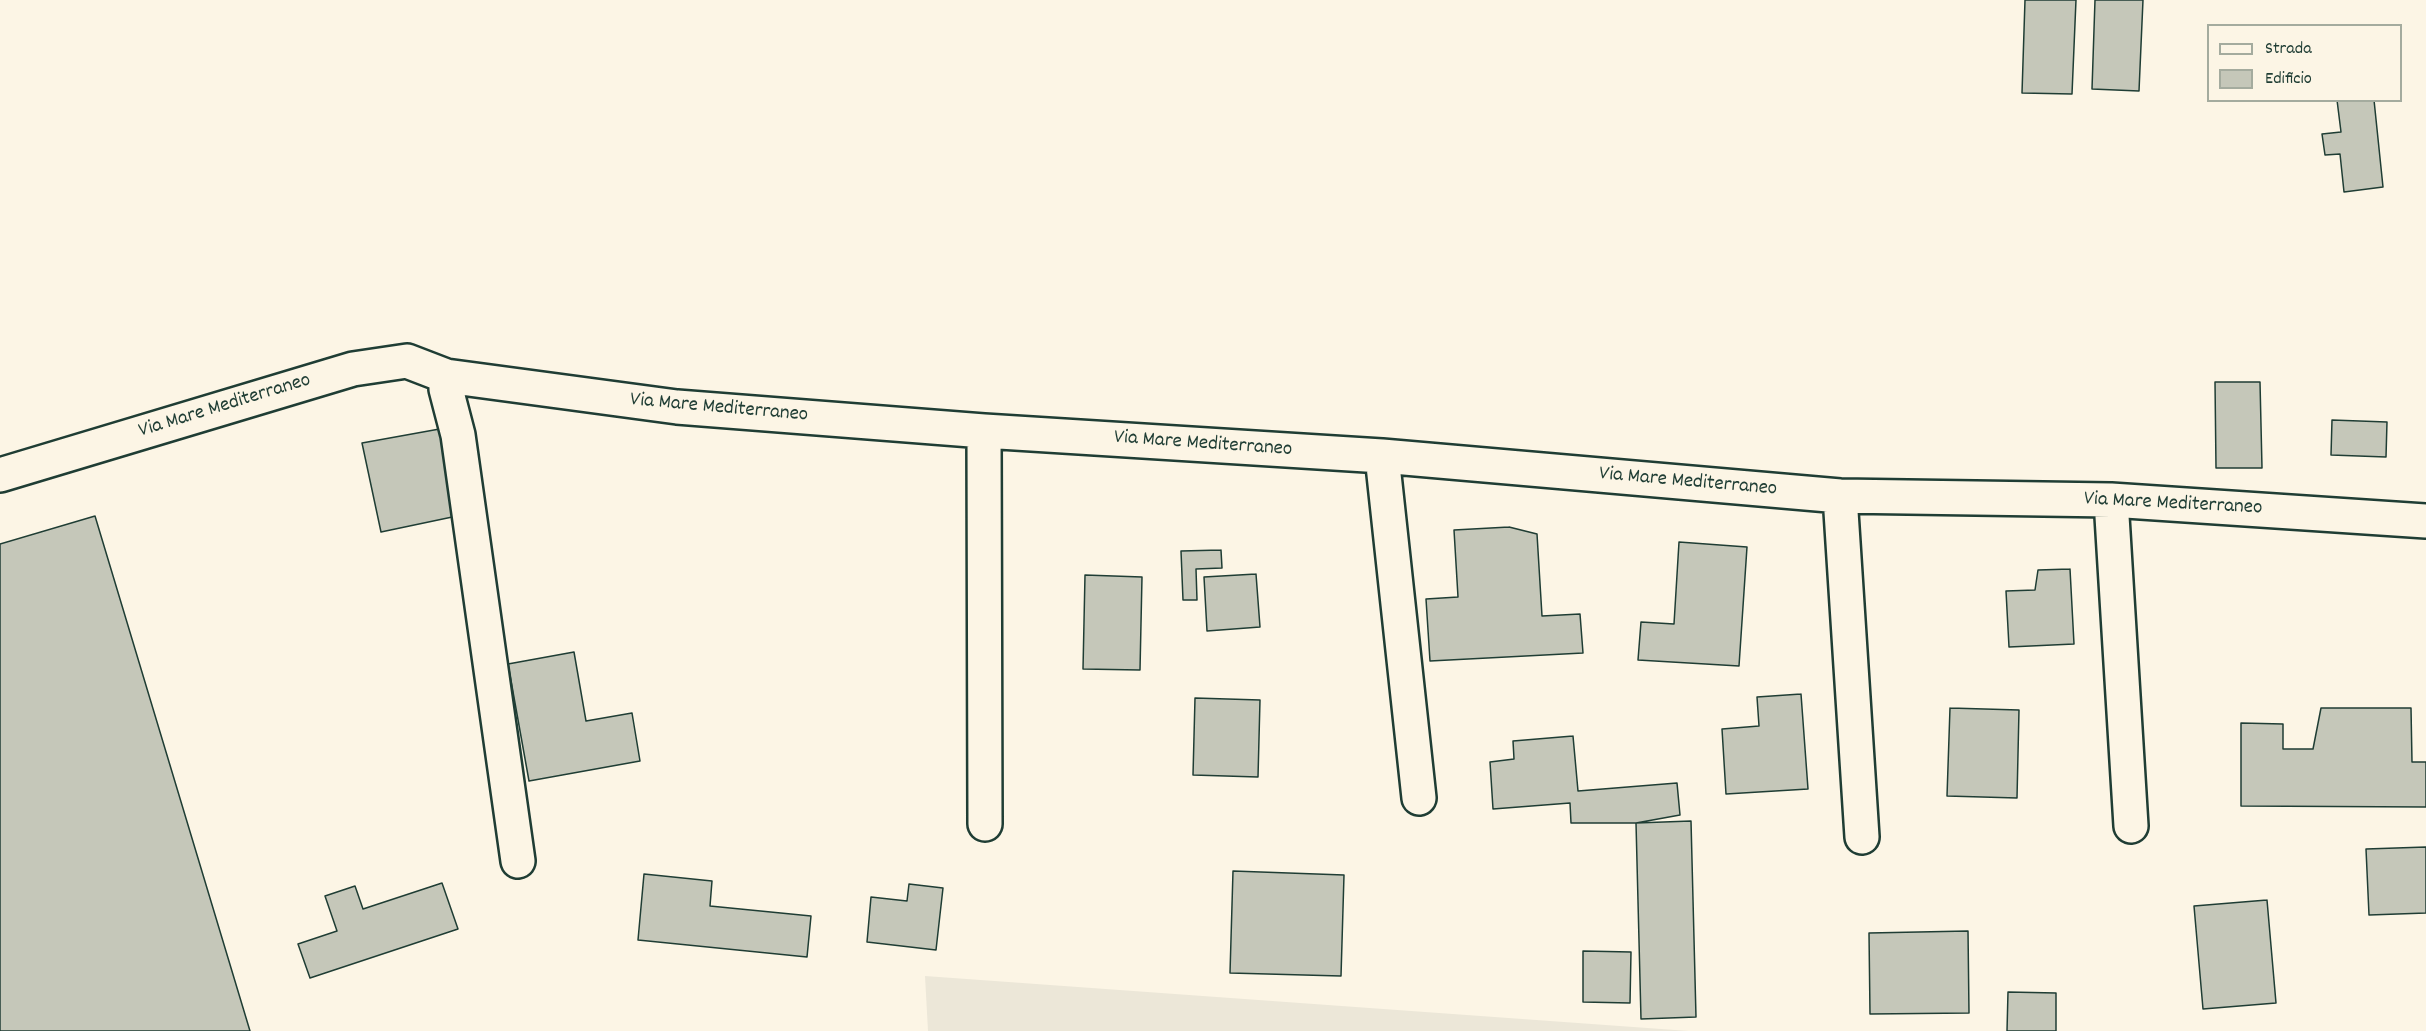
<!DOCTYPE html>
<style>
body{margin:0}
#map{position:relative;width:2426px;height:1031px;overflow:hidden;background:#fcf5e5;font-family:Dekko,sans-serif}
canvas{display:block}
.legend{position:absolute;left:2207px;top:24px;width:195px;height:78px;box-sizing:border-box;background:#fcf5e5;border:2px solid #a4ab9e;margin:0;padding:8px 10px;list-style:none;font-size:18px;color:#1f3d34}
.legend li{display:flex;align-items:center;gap:12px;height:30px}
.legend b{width:30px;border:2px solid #a4ab9e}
</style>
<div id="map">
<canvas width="2426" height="1031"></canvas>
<ul class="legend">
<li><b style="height:8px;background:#fcf5e5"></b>Strada</li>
<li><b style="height:16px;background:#c5c7b9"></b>Edificio</li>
</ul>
</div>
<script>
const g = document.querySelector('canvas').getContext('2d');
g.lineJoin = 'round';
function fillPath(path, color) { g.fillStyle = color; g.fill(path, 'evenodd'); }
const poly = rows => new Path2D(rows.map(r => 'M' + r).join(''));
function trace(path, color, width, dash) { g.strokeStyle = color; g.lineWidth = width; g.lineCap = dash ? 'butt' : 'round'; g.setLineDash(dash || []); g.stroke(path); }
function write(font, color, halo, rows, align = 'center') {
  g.font = font + ' Dekko,sans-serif'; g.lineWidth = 6; g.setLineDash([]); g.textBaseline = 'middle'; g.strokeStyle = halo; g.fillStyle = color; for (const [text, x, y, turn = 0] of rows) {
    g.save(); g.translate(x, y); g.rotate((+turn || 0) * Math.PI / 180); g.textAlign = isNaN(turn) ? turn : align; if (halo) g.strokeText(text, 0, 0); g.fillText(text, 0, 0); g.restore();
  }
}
fillPath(poly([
 [925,976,1689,1031,928,1031]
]), '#ece7d8');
const building = poly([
 [2025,0,2076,0,2072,94,2022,93,2025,0],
 [2095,0,2143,0,2139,91,2092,89,2095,0],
 [2337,100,2374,100,2383,187,2344,192,2340,154,2325,155,2322,134,2341,132,2337,100],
 [2215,382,2260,382,2262,468,2216,468,2215,382],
 [2332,420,2387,422,2386,457,2331,455,2332,420],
 [445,428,457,516,381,532,362,443,445,428],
 [95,516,250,1031,0,1031,0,544,95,516],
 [1509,527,1537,534,1542,616,1580,614,1583,653,1430,661,1426,599,1458,597,1454,530,1509,527],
 [1679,542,1747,547,1739,666,1638,660,1641,622,1674,624,1679,542],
 [1221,550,1222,568,1196,569,1197,600,1183,600,1181,551,1221,550],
 [2070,569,2074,644,2009,647,2006,591,2035,590,2038,570,2070,569],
 [1256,574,1260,627,1207,631,1204,577,1256,574],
 [1085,575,1142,577,1140,670,1083,669,1085,575],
 [574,652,586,721,632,713,640,761,529,781,508,664,574,652],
 [1801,694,1808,789,1726,794,1722,729,1759,726,1757,697,1801,694],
 [1195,698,1260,700,1258,777,1193,775,1195,698],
 [1950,708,2019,710,2017,798,1947,796,1950,708],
 [2321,708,2411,708,2412,762,2426,762,2426,807,2241,806,2241,723,2283,724,2283,749,2313,749,2321,708],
 [1573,736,1578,791,1677,783,1680,815,1636,823,1571,823,1570,803,1493,809,1490,762,1514,759,1513,741,1573,736],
 [1691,821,1696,1017,1641,1019,1636,823,1691,821],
 [2426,847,2426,913,2369,915,2366,849,2426,847],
 [1233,871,1344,875,1341,976,1230,973,1233,871],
 [644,874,712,881,710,906,811,916,807,957,638,940,644,874],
 [442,883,458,929,310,978,298,944,337,931,325,896,355,886,363,909,442,883],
 [909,884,943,888,936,950,867,942,871,897,907,901,909,884],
 [2267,900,2276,1003,2203,1009,2194,906,2267,900],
 [1968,931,1969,1013,1870,1014,1869,933,1968,931],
 [1583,951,1631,952,1630,1003,1583,1002,1583,951],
 [2008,992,2056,993,2056,1031,2007,1031,2008,992]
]);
fillPath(building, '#c5c7b9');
trace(building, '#1f3d34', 1.5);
const minor = poly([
 [446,376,446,389,458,435,518,861],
 [984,431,985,824],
 [1382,456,1419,798],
 [0,475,353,369,407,361,446,376,677,407,984,431,1382,456,1840,496,2111,500,2426,521],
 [1840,496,1862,837],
 [2111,500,2131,826]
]);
trace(minor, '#1f3d34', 38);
trace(minor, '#fcf5e5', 33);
write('21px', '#1f3d34', '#fcf5e5', [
 ["Via Mare Mediterraneo",225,407,-17],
 ["Via Mare Mediterraneo",719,409,5],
 ["Via Mare Mediterraneo",1203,445,4],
 ["Via Mare Mediterraneo",1688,483,5],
 ["Via Mare Mediterraneo",2173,505,3]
]);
</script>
